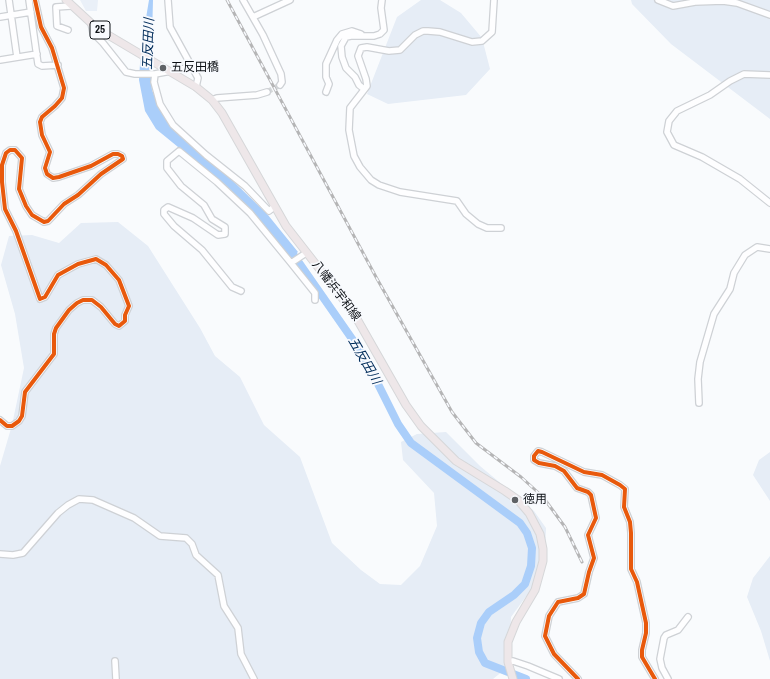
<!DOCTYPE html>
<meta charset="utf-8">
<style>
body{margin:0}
canvas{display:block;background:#f9fbfd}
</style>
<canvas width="770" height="679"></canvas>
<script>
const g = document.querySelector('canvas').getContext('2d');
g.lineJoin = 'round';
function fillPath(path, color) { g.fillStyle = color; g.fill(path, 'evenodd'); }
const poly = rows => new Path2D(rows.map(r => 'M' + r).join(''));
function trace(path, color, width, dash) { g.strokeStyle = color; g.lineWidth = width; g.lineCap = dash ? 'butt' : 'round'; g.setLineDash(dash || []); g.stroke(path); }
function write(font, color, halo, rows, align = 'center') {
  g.font = font + ' "Archivo Narrow","Noto Sans JP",sans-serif'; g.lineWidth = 3.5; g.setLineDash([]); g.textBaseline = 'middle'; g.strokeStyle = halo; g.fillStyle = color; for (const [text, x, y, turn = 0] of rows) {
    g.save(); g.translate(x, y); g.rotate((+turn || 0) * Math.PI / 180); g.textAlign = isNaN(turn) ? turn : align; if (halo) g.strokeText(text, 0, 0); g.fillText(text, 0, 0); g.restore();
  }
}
fillPath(poly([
 [80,0,98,0,97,11,86,11]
]), '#eaf0f8');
fillPath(poly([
 [421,0,440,0,461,13,482,38,490,69,466,95,388,104,367,94,397,17],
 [631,0,770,0,770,119,671,44,632,4],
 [118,222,148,246,200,328,215,356,240,377,264,425,300,457,332,543,361,570,380,584,401,585,420,566,437,526,434,493,403,460,401,442,417,434,446,432,480,466,534,511,546,528,545,554,533,587,511,617,509,666,493,679,0,679,0,466,12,425,24,368,15,314,1,265,9,236,32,235,59,243,81,223],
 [770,452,770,501,753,475,759,460],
 [770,556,770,661,761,631,747,597,753,578]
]), '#e6edf6');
fillPath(poly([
 [149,0,153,0,151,76,152,90,159,107,165,117,180,135,199,153,229,177,268,215,298,252,290,258,261,222,227,187,156,129,145,111,139,80,141,48]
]), '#aacefa');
trace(poly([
 [288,247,364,356,398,424,411,443,520,523,527,533,532,548,531,566,525,584,514,595,489,612,481,623,477,638,479,652,485,663,526,679]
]), '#aacefa', 8);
trace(poly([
 [267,92,280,85]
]), '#d5d8da', 5.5, [5.5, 3]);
const minor = poly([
 [9,0,17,57],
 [29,0,38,64,42,66,58,65],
 [168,0,170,27,198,78,196,87],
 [243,0,263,35,281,74,282,82,280,85],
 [494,0,492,32,482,41,472,42,440,32,428,31,423,31,415,35,400,50,389,51,367,47,361,48,358,56,366,79,367,86,350,108,349,130,354,156,360,167,371,180,379,185,400,192,457,201,466,214,478,224,487,228,501,228],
 [658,0,673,6,695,2,723,1,737,3,770,15],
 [0,17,31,12],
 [253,17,290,0],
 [91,23,93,33,103,43,126,72,135,74,155,74,192,67],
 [68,30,57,26,56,7,71,6],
 [0,60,37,54],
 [155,74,154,82,160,104,173,125,206,155,245,186,269,211,274,207],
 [770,75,744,74,730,81,710,95,677,111,669,121,667,132,674,145,702,157,740,179,770,203],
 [364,89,359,85,355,77,346,68,342,57,341,46,346,37,351,36,374,36,380,34,384,30,381,8,382,0],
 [326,92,329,84,326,77,326,64,337,40,342,34,352,31,361,34],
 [212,100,217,98,257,95,267,92],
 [291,263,315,293,315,300],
 [241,291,232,287,202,250,174,226,164,214,164,210,168,207,193,218,218,235,225,234,225,227,212,219,204,205,181,186,167,168,167,161,179,151,217,182,250,213,291,263,306,253],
 [699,403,698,379,700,362,714,314,730,289,734,273,745,255,757,247,770,249],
 [0,420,7,426,12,426,19,421,22,416,25,392,54,354,54,334,56,328,69,310,77,303,83,300,92,300,101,307,115,324,119,326,125,321,125,315,129,306,119,280,106,265,96,259,78,264,58,275,45,297,40,299,16,231,5,209,2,182,2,165,6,153,10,150,15,150,22,158,19,189,26,206,32,215,44,222,48,221,64,204,78,195,101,174,123,159,122,156,118,154,113,154,91,166,59,177,53,178,47,174,45,168,50,152,42,135,40,122,42,117,55,106,62,98,64,88,52,48,41,27,35,0],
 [0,554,13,555,23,553,58,513,68,505,79,499,93,500,134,518,160,536,186,538,192,544,196,555,218,575,224,606,238,628,241,654,254,679],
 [115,661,116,679],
 [508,662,513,661,528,666,559,679],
 [578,679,554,654,545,636,549,616,558,602,578,598,584,594,589,572,594,558,588,535,596,518,591,495,588,492,577,488,564,471,555,466,539,463,534,460,534,456,538,451,542,452,584,472,602,475,620,485,625,489,624,507,630,522,631,533,631,569,637,582,646,623,646,633,642,650,642,657,655,679],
 [668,679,662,668,660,659,664,638,666,635,678,630,688,617]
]);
const major = poly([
 [66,0,91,23,103,32,196,87,212,100,222,113,286,226,353,312,406,405,421,426,456,461,505,491,518,500,529,513,540,534,543,549,543,561,535,590,516,622,508,642,508,662,513,679]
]);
trace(minor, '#ced1d5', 8);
trace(major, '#d6d7d9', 9);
trace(minor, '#fefeff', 5.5);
trace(major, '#eee7e9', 7);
const rail = poly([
 [227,0,376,277,452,412,476,443,521,477,543,497,565,527,582,562]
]);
trace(rail, '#b5b5b6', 3);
trace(rail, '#f8fafe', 1.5, [4.5]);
trace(poly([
 [0,420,7,426,12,426,19,421,22,416,25,392,54,354,54,334,56,328,69,310,77,303,83,300,92,300,101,307,115,324,119,326,125,321,125,315,129,306,119,280,106,265,96,259,78,264,58,275,45,297,40,299,16,231,5,209,2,182,2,165,6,153,10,150,15,150,22,158,19,189,26,206,32,215,44,222,48,221,64,204,78,195,101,174,123,159,122,156,118,154,113,154,91,166,59,177,53,178,47,174,45,168,50,152,42,135,40,122,42,117,55,106,62,98,64,88,52,48,41,27,35,0],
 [578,679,554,654,545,636,549,616,558,602,578,598,584,594,589,572,594,558,588,535,596,518,591,495,588,492,577,488,564,471,555,466,539,463,534,460,534,456,538,451,542,452,584,472,602,475,620,485,625,489,624,507,630,522,631,533,631,569,637,582,646,623,646,633,642,650,642,657,655,679]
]), '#e8590c', 4);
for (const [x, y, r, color] of [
 [163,68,4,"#5f6266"],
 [515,500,4,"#5f6266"]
]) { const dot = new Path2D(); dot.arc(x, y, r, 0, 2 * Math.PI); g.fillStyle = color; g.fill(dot); trace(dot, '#f8fafe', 1.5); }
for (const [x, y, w] of [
 [100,30,20]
]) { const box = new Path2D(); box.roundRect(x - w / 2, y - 9, w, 18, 3); g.fillStyle = '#f8fafe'; g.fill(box); trace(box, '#0c1015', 1); }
write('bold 11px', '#0c1015', null, [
 ["25",100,30]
]);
write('12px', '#0c1015', '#f8fafe', [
 ["五反田橋",171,68],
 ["徳用",523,500]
], 'left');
write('12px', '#0c1015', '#f8fafe', [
 ["八幡浜宇和線",336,291,53]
]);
write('italic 13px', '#002c5a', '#f8fafe', [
 ["五反田川",149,44,-88],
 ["五反田川",364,361,60]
]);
</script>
